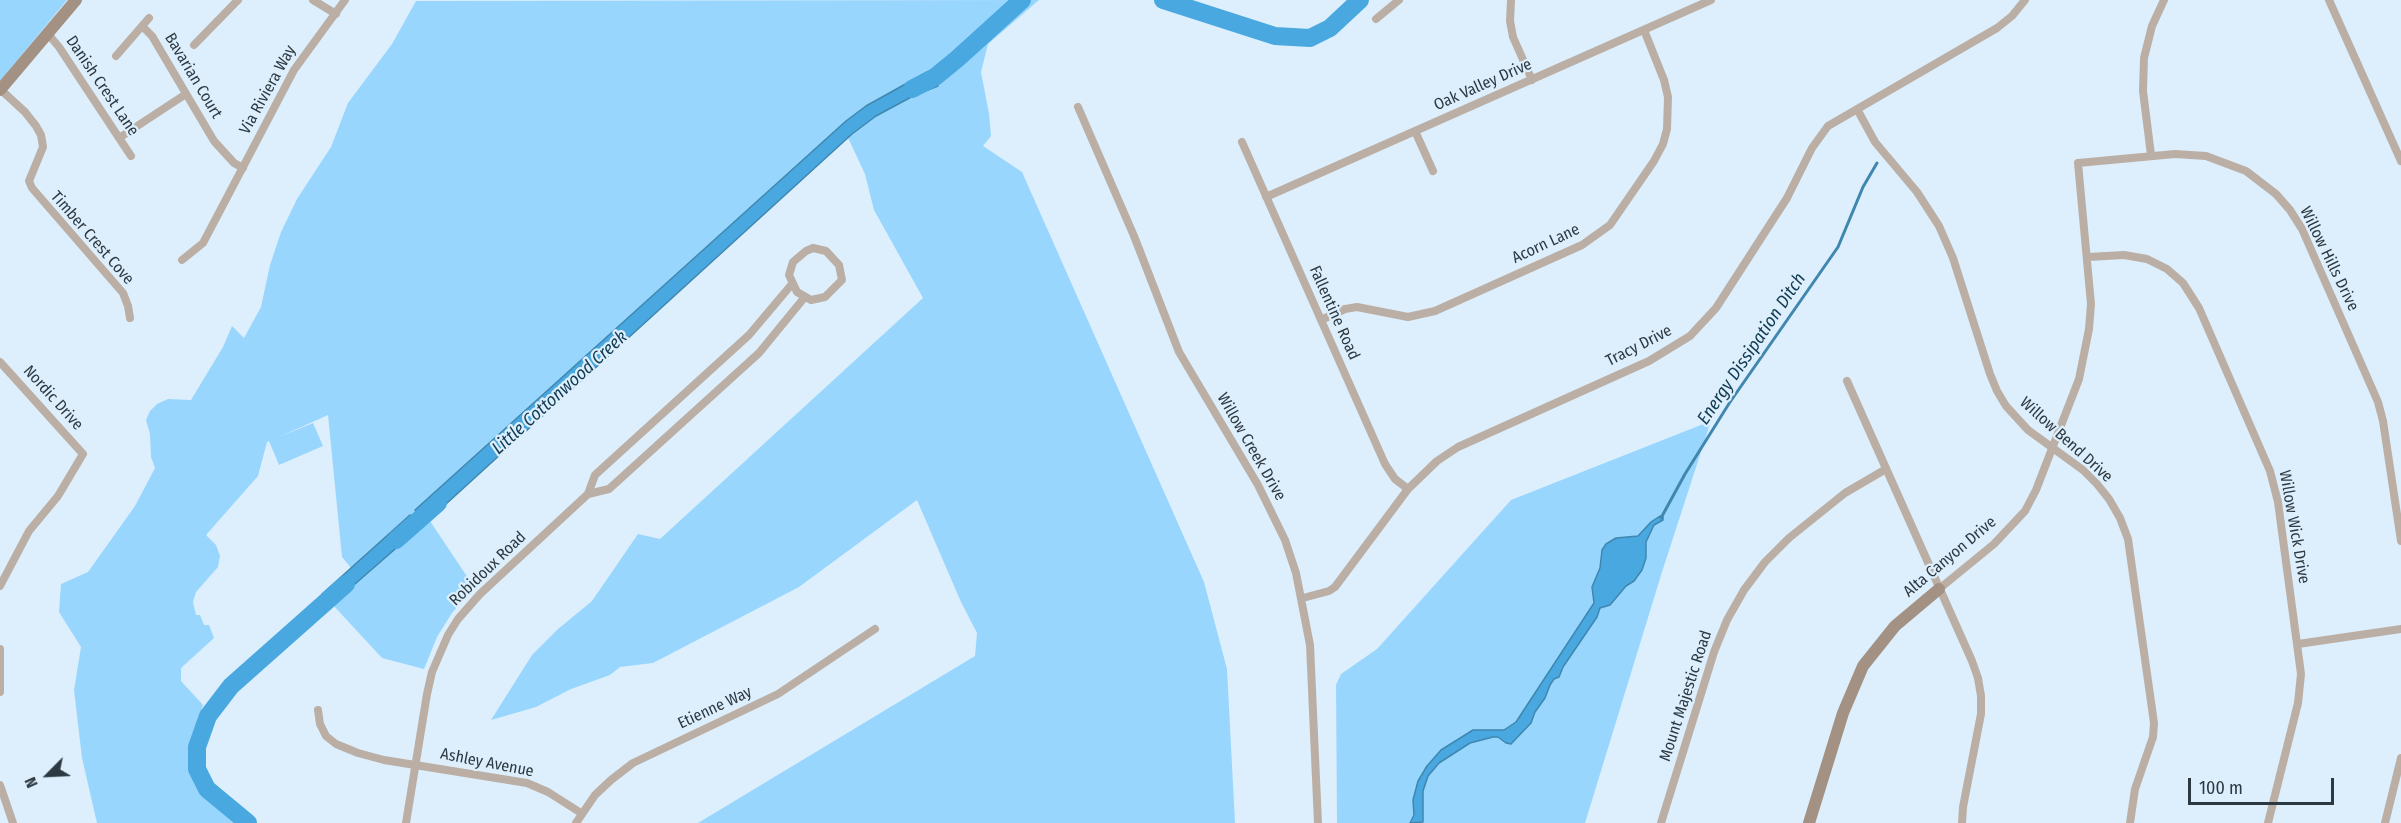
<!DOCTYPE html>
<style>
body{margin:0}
#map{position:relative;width:2401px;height:823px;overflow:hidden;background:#ddeffc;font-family:"Fira Sans Condensed",sans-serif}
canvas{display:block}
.north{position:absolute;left:18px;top:745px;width:60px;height:60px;-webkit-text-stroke:4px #ddeffc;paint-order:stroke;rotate:246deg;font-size:16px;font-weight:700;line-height:24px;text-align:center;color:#2d3942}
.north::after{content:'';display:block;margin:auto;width:21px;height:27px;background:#2d3942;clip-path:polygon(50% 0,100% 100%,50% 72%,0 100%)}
.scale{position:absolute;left:2188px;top:778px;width:146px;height:27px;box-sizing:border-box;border:3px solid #2d3942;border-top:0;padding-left:8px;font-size:18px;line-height:21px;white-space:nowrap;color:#2d3942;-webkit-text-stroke:4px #ddeffc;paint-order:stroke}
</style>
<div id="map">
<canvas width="2401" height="823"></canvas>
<div class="north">N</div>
<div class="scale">100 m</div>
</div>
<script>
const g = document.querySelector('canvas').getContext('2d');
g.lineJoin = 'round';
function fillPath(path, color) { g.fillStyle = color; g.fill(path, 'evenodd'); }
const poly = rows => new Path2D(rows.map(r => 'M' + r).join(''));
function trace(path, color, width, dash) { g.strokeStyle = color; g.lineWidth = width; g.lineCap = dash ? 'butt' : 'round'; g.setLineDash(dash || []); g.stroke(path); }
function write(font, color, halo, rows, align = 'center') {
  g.font = font + ' "Fira Sans Condensed",sans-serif'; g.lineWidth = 4.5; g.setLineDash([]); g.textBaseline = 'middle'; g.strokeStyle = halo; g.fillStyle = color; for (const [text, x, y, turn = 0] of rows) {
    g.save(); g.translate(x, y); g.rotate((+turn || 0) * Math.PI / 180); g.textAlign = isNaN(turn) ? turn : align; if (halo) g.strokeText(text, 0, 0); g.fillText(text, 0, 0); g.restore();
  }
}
fillPath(poly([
 [0,0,67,0,0,81],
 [1039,0,988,44,981,72,989,114,991,136,983,146,1022,172,1204,582,1227,669,1235,823,698,823,975,656,977,633,961,602,917,500,799,587,653,663,620,667,610,675,571,689,536,707,491,720,532,655,558,629,592,601,638,534,660,539,923,298,874,210,865,174,842,125,420,506,474,587,452,613,437,637,424,669,382,658,332,604,360,579,342,557,328,415,279,437,313,423,323,446,279,465,269,441,267,442,258,476,206,535,216,545,220,556,218,567,196,592,193,602,196,615,200,615,204,625,209,625,214,638,181,668,181,681,203,705,194,732,190,758,195,783,214,805,234,823,97,823,82,758,74,690,81,647,59,612,61,584,88,572,135,506,155,468,151,457,150,434,146,420,150,411,157,404,168,399,191,400,223,347,232,326,244,338,261,307,270,265,281,232,297,199,331,147,348,103,392,44,416,1],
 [1711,421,1662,572,1585,823,1337,823,1336,685,1341,674,1377,649,1511,500]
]), '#99d6fe');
const water = poly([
 [927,72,938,86,915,95,876,116,852,134,423,525,415,510,846,121,866,106,927,72],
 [410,515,417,530,332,604,322,594,410,515],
 [1660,516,1663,517,1663,520,1654,525,1646,542,1646,558,1642,570,1634,581,1626,586,1610,605,1600,608,1597,617,1563,667,1559,677,1554,679,1550,685,1545,698,1535,712,1531,723,1511,744,1506,743,1498,737,1493,737,1470,743,1439,763,1428,776,1423,791,1423,822,1410,823,1414,815,1413,800,1418,781,1427,766,1441,750,1473,730,1504,730,1516,722,1594,603,1592,587,1600,568,1602,550,1606,544,1616,538,1638,536,1651,522,1660,516]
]);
fillPath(water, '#48a8df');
trace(water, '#4087b0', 1.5);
trace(poly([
 [1661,518,1685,474,1730,402,1838,247,1863,187,1877,163]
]), '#4087b0', 3);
trace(poly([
 [1163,0,1275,36,1310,38,1330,28,1360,0],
 [912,89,935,77,957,59,1022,0],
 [396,540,438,503],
 [248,823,207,789,197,769,197,747,208,716,231,686,346,584]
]), '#48a8df', 18);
trace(poly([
 [313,0,336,14],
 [1511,0,1510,21,1513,37,1532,80],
 [2329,0,2401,161],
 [1376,19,1399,0],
 [142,26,152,36,214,141,234,163,243,168],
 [48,34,59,47,131,156],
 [194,45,238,0],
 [116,56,149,18],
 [0,89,25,112,36,126,41,135,43,147,29,181,32,188,123,293,128,306,130,318],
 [1078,107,1134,236,1179,352,1258,485,1285,540,1296,573,1310,645,1318,823],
 [1857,109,1875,142,1917,192,1939,226,1953,258,1990,374,1997,391,2006,406,2028,430,2083,470,2097,484,2109,499,2120,518,2128,539,2154,723,2153,737,2135,789,2130,823],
 [1415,131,1433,171],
 [119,138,186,94],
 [1242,142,1385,464,1395,479,1408,489],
 [2151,155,2143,91,2144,58,2152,26,2164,0],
 [1266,197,1711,0],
 [813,248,826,251,839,265,842,280,825,297,811,300,797,292,789,275,793,262,806,251,813,248],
 [2088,257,2124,255,2147,259,2167,269,2183,283,2199,308,2270,471,2278,502,2301,674,2298,703,2268,823],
 [182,260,203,243,294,70,345,0],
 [1321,320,1345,309,1357,307,1408,317,1435,311,1582,245,1610,225,1654,161,1663,144,1667,129,1668,97,1664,80,1644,30],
 [0,362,83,454,58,496,29,531,0,586],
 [1847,381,1972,661,1978,678,1981,696,1981,714,1963,807,1962,823],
 [588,494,609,489,759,353,804,298],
 [1939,589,1994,544,2025,511,2036,490,2079,379,2089,329,2091,304,2078,163,2175,154,2206,156,2246,171,2276,194,2290,210,2302,229,2378,402,2383,421,2401,541],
 [1303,598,1329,591,1335,587,1408,489,1437,461,1458,447,1649,361,1690,336,1716,308,1787,198,1812,148,1828,126,1997,28,2012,16,2025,0],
 [2298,644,2401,629],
 [0,649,0,692],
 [318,710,320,724,326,736,336,744,358,753,384,760,527,783,548,792,581,813],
 [0,785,13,823],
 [406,823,427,694,432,672,448,635,458,619,480,594,588,494,595,475,749,335,792,284],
 [576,823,595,795,611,780,633,763,778,694,875,629],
 [1661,823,1714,652,1727,620,1744,590,1765,562,1789,538,1845,493,1886,469],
 [2385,823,2401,758]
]), '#bbafa5', 8);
trace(poly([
 [0,90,76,0],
 [1809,823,1843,713,1863,666,1895,626,1939,589]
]), '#a39183', 12);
write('16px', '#2d3942', '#ddeffc', [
 ["Bavarian Court",193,76,59],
 ["Oak Valley Drive",1483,85,-24],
 ["Danish Crest Lane",102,86,56],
 ["Via Riviera Way",268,90,-61],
 ["Timber Crest Cove",92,238,49],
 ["Acorn Lane",1546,244,-25],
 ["Willow Hills Drive",2329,259,64],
 ["Fallentine Road",1334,313,66],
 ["Tracy Drive",1639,346,-27],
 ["Nordic Drive",53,398,48],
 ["Willow Bend Drive",2066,440,42],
 ["Willow Creek Drive",1251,447,60],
 ["Willow Wick Drive",2294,527,80],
 ["Alta Canyon Drive",1950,557,-40],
 ["Robidoux Road",488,569,-44],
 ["Mount Majestic Road",1686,696,-72],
 ["Etienne Way",715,708,-25],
 ["Ashley Avenue",487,763,11]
]);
write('italic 18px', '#123b52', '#ddeffc', [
 ["Energy Dissipation Ditch",1752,349,-56],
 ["Little Cottonwood Creek",560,393,-42]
]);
</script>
